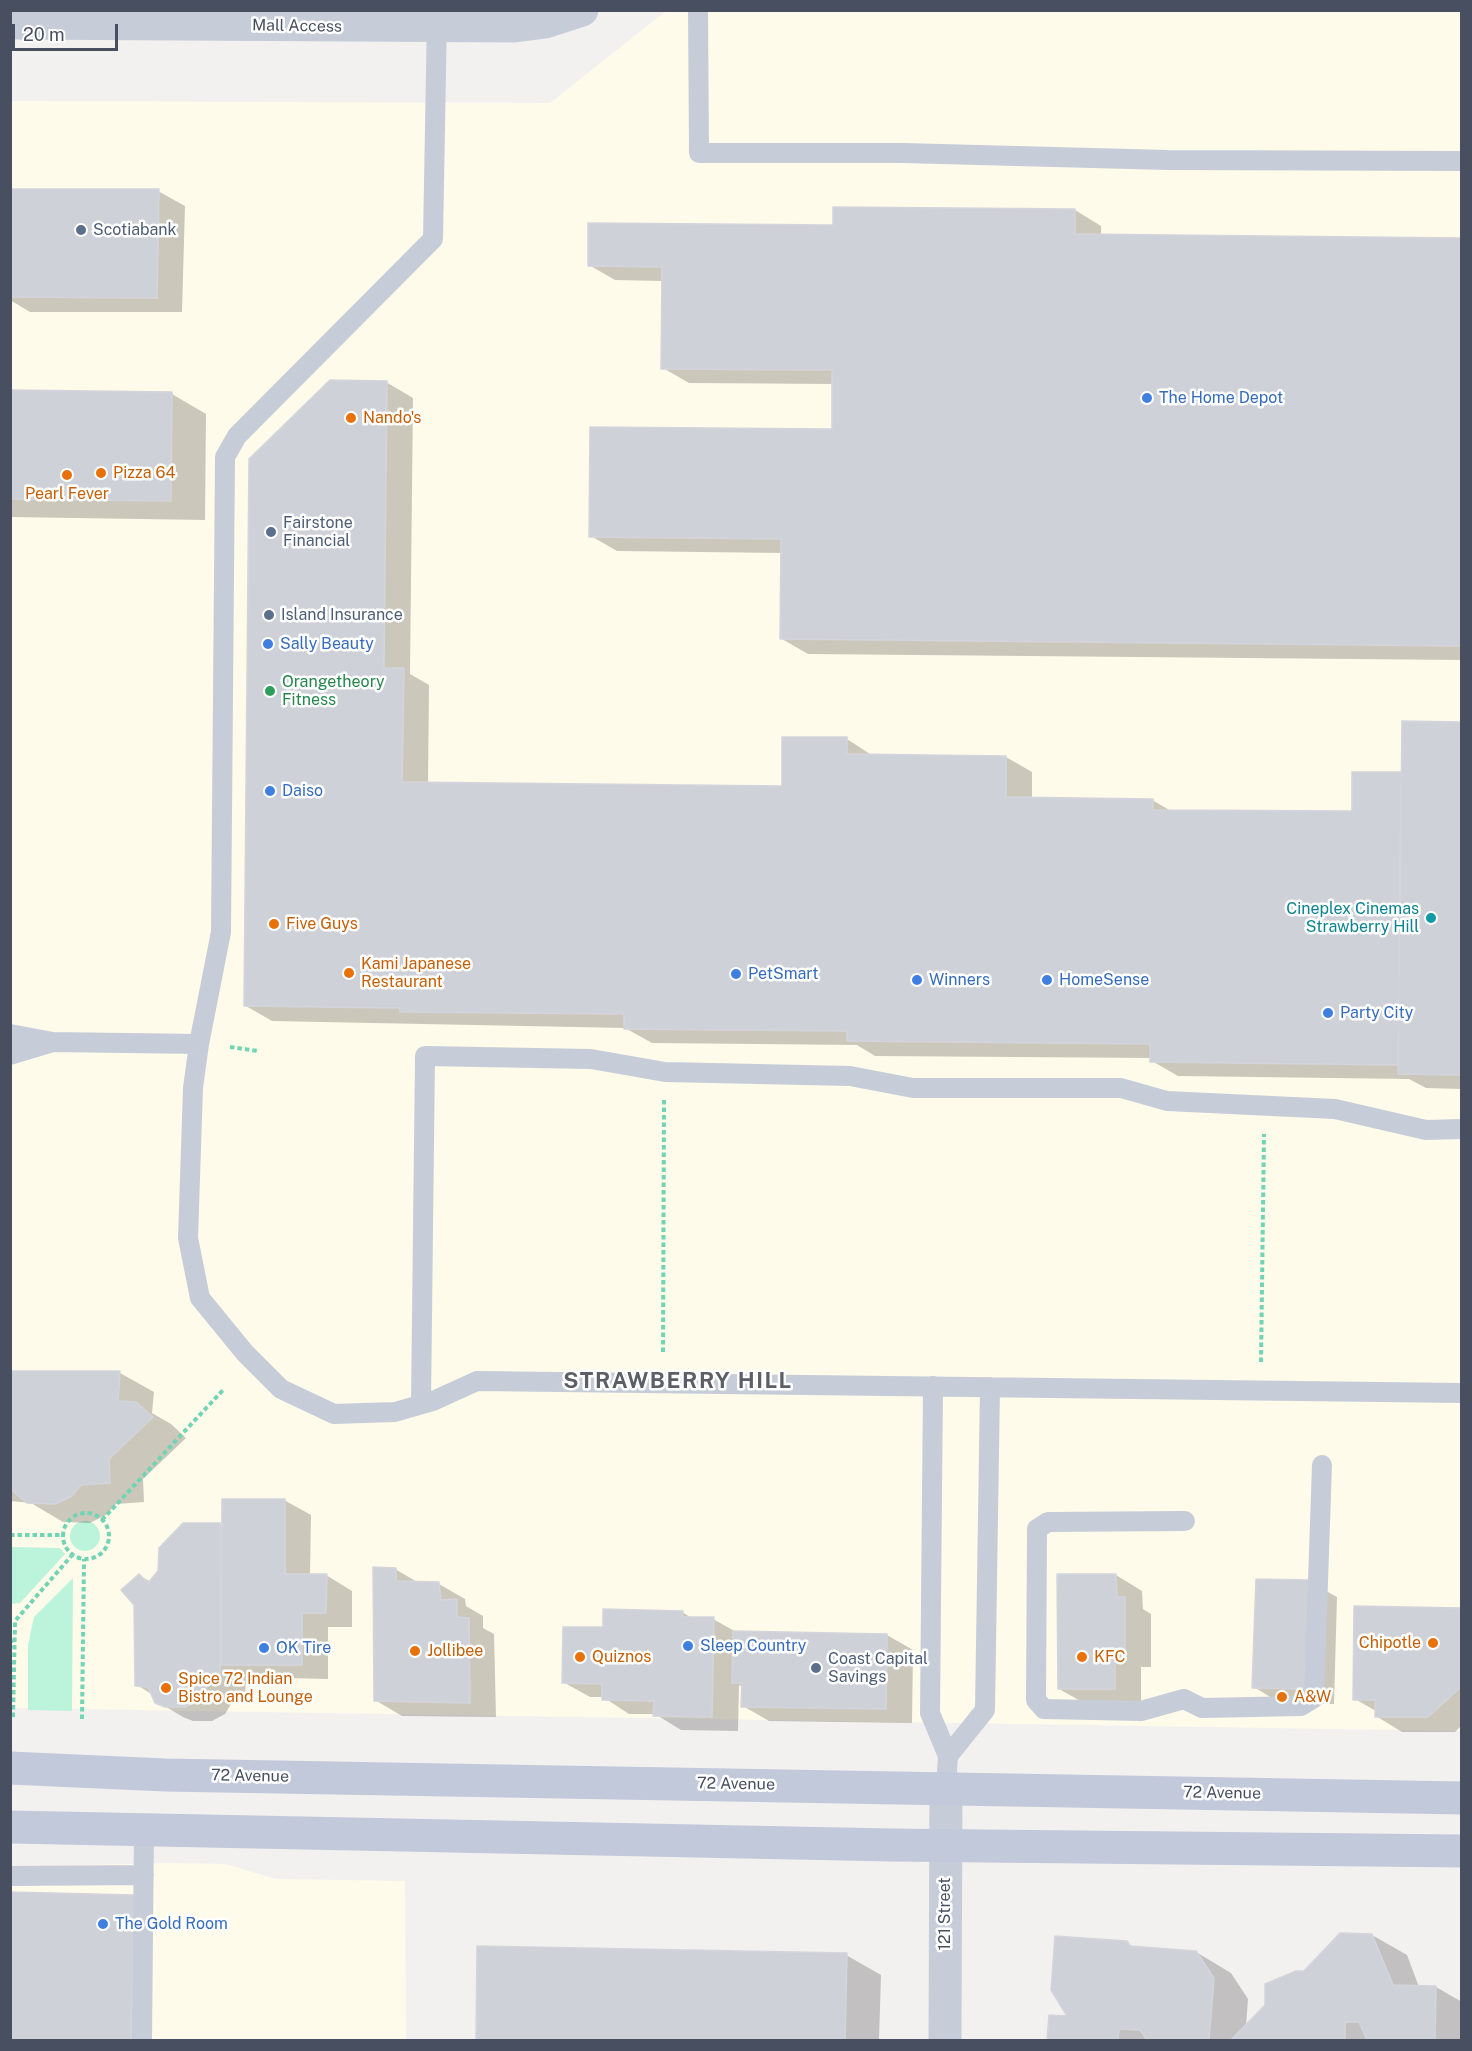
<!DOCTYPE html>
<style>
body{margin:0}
#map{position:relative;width:1472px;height:2051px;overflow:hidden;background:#f3f1f0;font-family:"Public Sans",sans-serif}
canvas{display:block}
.frame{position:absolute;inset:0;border:12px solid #474f60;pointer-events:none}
.scale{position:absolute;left:12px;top:24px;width:106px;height:27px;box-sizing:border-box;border:3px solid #474f60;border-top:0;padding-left:8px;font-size:18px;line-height:21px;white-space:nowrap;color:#474f60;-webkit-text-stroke:4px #fff;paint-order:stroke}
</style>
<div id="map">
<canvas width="1472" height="2051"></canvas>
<div class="frame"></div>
<div class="scale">20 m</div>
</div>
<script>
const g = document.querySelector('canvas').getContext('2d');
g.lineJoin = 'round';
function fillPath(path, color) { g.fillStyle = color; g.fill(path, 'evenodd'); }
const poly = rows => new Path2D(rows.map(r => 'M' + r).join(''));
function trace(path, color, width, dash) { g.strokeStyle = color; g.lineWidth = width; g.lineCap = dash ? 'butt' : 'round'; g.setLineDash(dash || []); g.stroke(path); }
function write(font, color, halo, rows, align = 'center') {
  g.font = font + ' "Public Sans",sans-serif'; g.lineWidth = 5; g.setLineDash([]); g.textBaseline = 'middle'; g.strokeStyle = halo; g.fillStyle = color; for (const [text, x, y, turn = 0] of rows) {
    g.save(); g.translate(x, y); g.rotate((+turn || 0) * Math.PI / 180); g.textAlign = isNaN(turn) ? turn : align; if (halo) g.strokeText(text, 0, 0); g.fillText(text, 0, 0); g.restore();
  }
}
fillPath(poly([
 [666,11,1461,11,1461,1731,11,1708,11,101,550,103],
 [166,1863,225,1864,276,1879,405,1881,406,2040,11,2040,10,1867]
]), '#fefbea');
fillPath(poly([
 '70 1536a15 15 0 1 1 30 0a15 15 0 1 1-30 0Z',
 [11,1547,60,1548,65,1554,20,1603,11,1604],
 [73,1578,72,1711,28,1710,28,1645,34,1617]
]), '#bcf3db');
fillPath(poly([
 [10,190,158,191,185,206,182,312,30,312,10,300],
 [835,208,1075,210,1101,226,1101,236,1462,239,1462,660,808,654,782,639,783,553,617,551,591,536,833,430,833,384,689,383,663,368,663,281,615,280,589,265,835,226],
 [386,382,413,398,410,674,429,685,428,784,783,788,784,738,847,739,873,756,1006,757,1032,772,1032,799,1152,800,1171,811,1353,813,1354,773,1403,774,1462,723,1462,1089,1426,1088,1409,1079,1178,1076,1152,1061,1152,1058,875,1056,857,1045,652,1043,625,1028,272,1021,246,1006],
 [10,391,172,394,206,414,205,520,10,517],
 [10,1372,120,1373,154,1392,152,1413,171,1424,186,1438,143,1479,144,1502,116,1504,106,1515,90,1523,63,1522,31,1503,10,1501],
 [284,1500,311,1515,310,1575,326,1575,352,1591,352,1627,328,1627,328,1679,246,1677,245,1698,234,1699,225,1714,212,1721,193,1721,183,1717,156,1701,153,1695,137,1685,140,1576,151,1582,220,1524,223,1527],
 [395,1569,419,1583,439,1584,465,1599,466,1606,483,1616,483,1628,494,1634,496,1717,402,1716,375,1700],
 [1116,1575,1142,1591,1143,1609,1151,1614,1151,1667,1141,1667,1141,1703,1086,1704,1059,1689],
 [1310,1582,1337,1597,1334,1704,1280,1703,1254,1687],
 [1461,1609,1462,1725,1455,1732,1402,1732,1376,1716,1376,1711,1355,1699],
 [682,1612,693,1619,713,1619,738,1633,887,1635,913,1650,912,1723,769,1721,743,1706,743,1687,739,1685,738,1731,681,1730,655,1714,629,1714,603,1697,590,1697,563,1682,604,1629],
 [135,1897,139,2040,10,2040,10,1903],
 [1372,1935,1407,1955,1419,1987,1436,1987,1462,2002,1462,2040,1048,2040,1050,2016,1070,2017,1127,1943,1136,1948,1196,1952,1231,1973,1248,1999,1246,2026,1304,1973],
 [479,1947,846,1955,881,1975,879,2040,477,2040]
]), '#0003');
const building = poly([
 [10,189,159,189,157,298,10,297,10,189],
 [833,207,1075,209,1075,234,1462,238,1462,646,780,639,781,539,589,537,590,427,832,429,832,370,661,369,662,267,588,266,588,223,833,225,833,207],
 [330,380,387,381,384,668,404,668,402,782,782,786,782,737,847,737,847,754,1006,756,1006,797,1153,799,1153,810,1352,811,1352,772,1401,772,1398,1065,1150,1062,1150,1044,847,1041,847,1031,624,1029,624,1014,400,1012,400,1008,244,1006,249,459,330,380],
 [10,390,172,392,171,501,10,499,10,390],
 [1402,721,1462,722,1462,1075,1398,1074,1402,721],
 [10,1371,120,1371,118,1401,136,1402,153,1417,109,1459,110,1483,81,1485,72,1496,55,1504,27,1503,16,1494,10,1487,10,1371],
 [222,1499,285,1499,285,1574,327,1574,326,1613,302,1613,302,1665,221,1665,222,1499],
 [183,1523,220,1523,220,1684,208,1684,199,1699,185,1707,165,1707,155,1703,148,1687,135,1686,134,1605,121,1590,139,1574,148,1583,158,1571,159,1548,183,1523],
 [373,1567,396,1568,396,1581,439,1582,441,1600,457,1599,457,1617,469,1618,470,1703,374,1701,373,1567],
 [1057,1574,1116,1574,1117,1597,1125,1597,1125,1653,1115,1653,1115,1689,1058,1689,1057,1574],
 [1256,1579,1311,1580,1308,1689,1252,1688,1256,1579],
 [1354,1606,1462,1608,1461,1687,1428,1717,1375,1717,1375,1700,1353,1700,1354,1606],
 [603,1609,683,1611,682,1617,714,1617,712,1717,653,1716,654,1701,602,1700,602,1684,562,1683,563,1627,603,1627,603,1609],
 [733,1631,887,1634,886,1709,741,1707,742,1683,732,1683,733,1631],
 [10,1892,135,1895,131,2040,10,2040,10,1892],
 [1340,1933,1372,1934,1393,1985,1436,1986,1435,2040,1367,2040,1359,2022,1345,2022,1345,2040,1231,2040,1265,2005,1265,1984,1296,1971,1304,1971,1340,1933],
 [1055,1936,1127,1941,1130,1946,1196,1951,1214,1978,1209,2040,1147,2040,1140,2030,1119,2029,1118,2040,1047,2040,1049,2015,1067,2016,1051,1990,1055,1936],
 [477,1946,847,1953,845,2040,476,2040,477,1946]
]);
fillPath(building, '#cfd1d8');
trace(building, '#d4d5dc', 1.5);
trace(poly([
 [230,1047,258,1051],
 [663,1352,664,1098],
 [1261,1362,1264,1134],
 '63 1536a23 23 0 1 1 46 0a23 23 0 1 1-46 0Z',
 [102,1520,224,1389],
 [10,1535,63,1535],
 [10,1639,13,1647],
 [13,1717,15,1621,73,1554],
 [82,1719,84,1559]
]), '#71d4b4', 4, [4.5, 3]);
trace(poly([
 [698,10,699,153,903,153,1168,160,1462,161],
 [10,1034,53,1042,199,1044,193,1088,188,1238,200,1298,245,1353,281,1389,334,1414,395,1412,433,1401,477,1381,1462,1393],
 [199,1044,221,932,225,457,237,436,433,239,437,16],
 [10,1055,53,1042],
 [933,1386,930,1713,948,1756,946,1788],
 [421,1404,425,1056,591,1059,665,1072,850,1076,913,1088,1121,1088,1167,1101,1335,1109,1426,1130,1462,1129],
 [1185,1521,1048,1522,1037,1529,1036,1700,1044,1709,1141,1711,1184,1699,1202,1708,1301,1706,1314,1698,1322,1465],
 [948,1756,985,1710,990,1387],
 [10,1876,144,1875],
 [142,2040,144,1829]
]), '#c6cdd9', 20);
trace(poly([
 [10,23,515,26,545,22,582,10],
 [945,2040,946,1788]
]), '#c6cdd9', 33);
trace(poly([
 [10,1768,165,1775,1462,1798],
 [10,1827,891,1845,1462,1851]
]), '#c2c9da', 33);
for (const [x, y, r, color] of [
 [81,230,6,"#5c6f8a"],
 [1147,398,6,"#3f7fe0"],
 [351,418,6,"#e8710a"],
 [101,473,6,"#e8710a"],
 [67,475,6,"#e8710a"],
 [271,532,6,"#5c6f8a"],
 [269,615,6,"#5c6f8a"],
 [268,644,6,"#3f7fe0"],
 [270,691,6,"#2e9e5b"],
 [270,791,6,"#3f7fe0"],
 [1431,918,6,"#0f9aa8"],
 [274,924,6,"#e8710a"],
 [349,973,6,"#e8710a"],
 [736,974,6,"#3f7fe0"],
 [917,980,6,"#3f7fe0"],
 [1047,980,6,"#3f7fe0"],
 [1328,1013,6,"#3f7fe0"],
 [1433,1643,6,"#e8710a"],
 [688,1646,6,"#3f7fe0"],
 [264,1648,6,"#3f7fe0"],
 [415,1651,6,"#e8710a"],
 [580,1657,6,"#e8710a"],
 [1082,1657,6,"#e8710a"],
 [816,1668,6,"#5c6f8a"],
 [166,1688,6,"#e8710a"],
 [1282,1697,6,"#e8710a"],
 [103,1924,6,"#3f7fe0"]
]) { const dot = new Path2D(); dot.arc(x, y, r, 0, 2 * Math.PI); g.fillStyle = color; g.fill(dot); trace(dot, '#fff', 2); }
write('16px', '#474f60', '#fff', [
 ["Mall Access",297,26,1],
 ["72 Avenue",250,1776,1],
 ["72 Avenue",736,1784,1],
 ["72 Avenue",1222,1793,1],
 ["121 Street",945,1914,-90]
]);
write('16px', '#4e5e75', '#fff', [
 ["Scotiabank",93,230],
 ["Fairstone",283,523],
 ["Financial",283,541],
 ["Island Insurance",281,615],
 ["Coast Capital",828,1659],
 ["Savings",828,1677]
], 'left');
write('16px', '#366cbe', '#fff', [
 ["The Home Depot",1159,398],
 ["Sally Beauty",280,644],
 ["Daiso",282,791],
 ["PetSmart",748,974],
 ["Winners",929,980],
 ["HomeSense",1059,980],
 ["Party City",1340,1013],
 ["Sleep Country",700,1646],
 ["OK Tire",276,1648],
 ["The Gold Room",115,1924]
], 'left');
write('16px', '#c56008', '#fff', [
 ["Nando's",363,418],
 ["Pizza 64",113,473],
 ["Pearl Fever",67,494,"center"],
 ["Five Guys",286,924],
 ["Kami Japanese",361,964],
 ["Restaurant",361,982],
 ["Chipotle",1421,1643,"right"],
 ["Jollibee",427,1651],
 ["Quiznos",592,1657],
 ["KFC",1094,1657],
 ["Spice 72 Indian",178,1679],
 ["Bistro and Lounge",178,1697],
 ["A&W",1294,1697]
], 'left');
write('16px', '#27864d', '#fff', [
 ["Orangetheory",282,682],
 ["Fitness",282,700]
], 'left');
write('16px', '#0d838f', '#fff', [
 ["Cineplex Cinemas",1419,909],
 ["Strawberry Hill",1419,927]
], 'right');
g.letterSpacing = '1.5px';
write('bold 22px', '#5c5f66', '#fff', [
 ["STRAWBERRY HILL",678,1381]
]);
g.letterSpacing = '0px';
</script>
